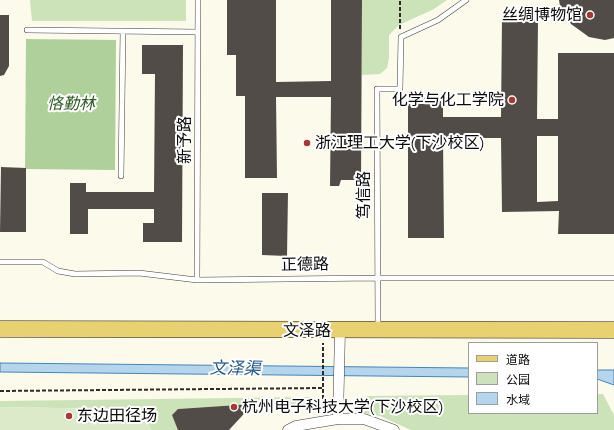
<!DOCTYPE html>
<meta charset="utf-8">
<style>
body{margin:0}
#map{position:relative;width:614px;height:430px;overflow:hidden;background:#fcfaea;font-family:"Zilla Slab","Noto Sans SC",serif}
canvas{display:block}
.legend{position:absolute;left:468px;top:342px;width:130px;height:72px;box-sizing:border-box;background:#fff;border:1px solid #9d9d9d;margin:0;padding:5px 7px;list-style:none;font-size:12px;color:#0a0a0a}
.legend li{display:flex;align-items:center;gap:8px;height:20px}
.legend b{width:20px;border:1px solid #9d9d9d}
</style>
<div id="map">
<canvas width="614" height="430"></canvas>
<ul class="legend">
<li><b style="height:5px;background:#e7d170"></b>道路</li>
<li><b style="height:11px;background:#cce2b9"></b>公园</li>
<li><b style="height:11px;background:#b5d5ed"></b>水域</li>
</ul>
</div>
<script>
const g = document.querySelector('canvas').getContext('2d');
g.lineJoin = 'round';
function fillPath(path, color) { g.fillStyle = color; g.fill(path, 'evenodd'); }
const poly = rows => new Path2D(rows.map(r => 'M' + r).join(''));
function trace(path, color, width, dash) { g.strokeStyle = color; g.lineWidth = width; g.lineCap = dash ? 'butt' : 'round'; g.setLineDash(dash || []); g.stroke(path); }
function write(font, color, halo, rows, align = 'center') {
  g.font = font + ' "Zilla Slab","Noto Sans SC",serif'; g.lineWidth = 4; g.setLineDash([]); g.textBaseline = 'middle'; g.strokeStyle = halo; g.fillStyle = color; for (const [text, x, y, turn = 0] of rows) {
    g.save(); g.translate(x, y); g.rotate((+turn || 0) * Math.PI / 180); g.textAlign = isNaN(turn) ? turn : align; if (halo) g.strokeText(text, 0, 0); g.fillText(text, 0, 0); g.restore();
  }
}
fillPath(poly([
 [30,0,186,0,186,21,32,21],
 [362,0,447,0,434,9,399,25,389,35,389,58,387,68,380,74,362,75],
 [597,394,603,394,614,415,614,430,411,430,380,416,364,413,367,396,469,395,469,413,597,413],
 [313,397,309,402,301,407,253,404,178,409,178,430,152,430,145,421,130,412,112,409,0,407,0,401]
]), '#cce2b9');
fillPath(poly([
 [26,39,116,40,115,170,25,169]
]), '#afd09a');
fillPath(poly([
 [0,407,112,409,130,412,145,421,152,430,0,430]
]), '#ddeac9');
const water = poly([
 [0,363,469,368,469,377,0,372,0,363],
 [597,370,614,370,614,385,597,379,597,370]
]);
fillPath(water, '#b5d5ed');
trace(water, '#4685bb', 1);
fillPath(poly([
 [227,0,276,0,276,82,331,81,331,0,362,0,361,180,341,180,339,186,330,186,331,97,276,97,277,178,245,178,245,96,236,96,236,55,227,55],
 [559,0,614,0,614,38,605,40,589,37,571,24,560,6],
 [0,15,9,15,9,66,4,75,0,76],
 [502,19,538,20,537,119,558,119,558,53,614,53,614,234,558,234,559,211,502,212,501,138,443,138,444,238,408,238,408,97,443,97,443,117,501,117],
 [537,136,558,136,558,201,537,202],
 [142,45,183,45,182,242,143,242,143,223,154,223,154,209,88,209,88,234,70,234,70,183,86,183,86,192,154,192,155,74,142,74],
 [1,167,26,168,26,232,0,232],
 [262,193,288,193,287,256,262,255],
 [253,404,229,430,178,430,172,415,178,409]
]), '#514c48');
const service = poly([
 [27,30,198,32],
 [121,176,123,31],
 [0,262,43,262,58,271,75,274,139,273,197,280,377,278,614,278],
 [197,280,198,0],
 [378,328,377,89,400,89,401,37,438,20,466,0]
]);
const minor = poly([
 [338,419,340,331],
 [288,430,296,426,338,419,364,419,394,430]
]);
const primary = poly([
 [0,329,614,330]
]);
trace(service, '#3d3d3d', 6);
trace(minor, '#3d3d3d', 11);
trace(primary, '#1b1b1b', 17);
trace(poly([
 [400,29,400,0],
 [0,391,323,388],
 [323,411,323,343]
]), '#2c2c2c', 2, [4, 2]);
trace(service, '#fff', 5);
trace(minor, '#fff', 10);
trace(primary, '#e7d170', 16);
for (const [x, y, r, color] of [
 [590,15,4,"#a83735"],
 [512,100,4,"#a83735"],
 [307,143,4,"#a83735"],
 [234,407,4,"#a83735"],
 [69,416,4,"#a83735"]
]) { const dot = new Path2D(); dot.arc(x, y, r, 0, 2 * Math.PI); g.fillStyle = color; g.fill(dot); trace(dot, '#fff', 1.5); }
write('16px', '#0a0a0a', '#fff', [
 ["丝绸博物馆",582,15,"right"],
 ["化学与化工学院",504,100,"right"],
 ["浙江理工大学(下沙校区)",315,143],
 ["杭州电子科技大学(下沙校区)",242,407],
 ["东边田径场",77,416]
], 'left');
write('italic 16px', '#2c5924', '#fff', [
 ["恪勤林",71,104]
]);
write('16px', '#0a0a0a', '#fff', [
 ["新予路",185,140,-90],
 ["笃信路",364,195,-90],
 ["正德路",305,265,-1],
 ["文泽路",307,331]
]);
write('italic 17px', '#25588b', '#fff', [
 ["文泽渠",235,369,1]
]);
</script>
